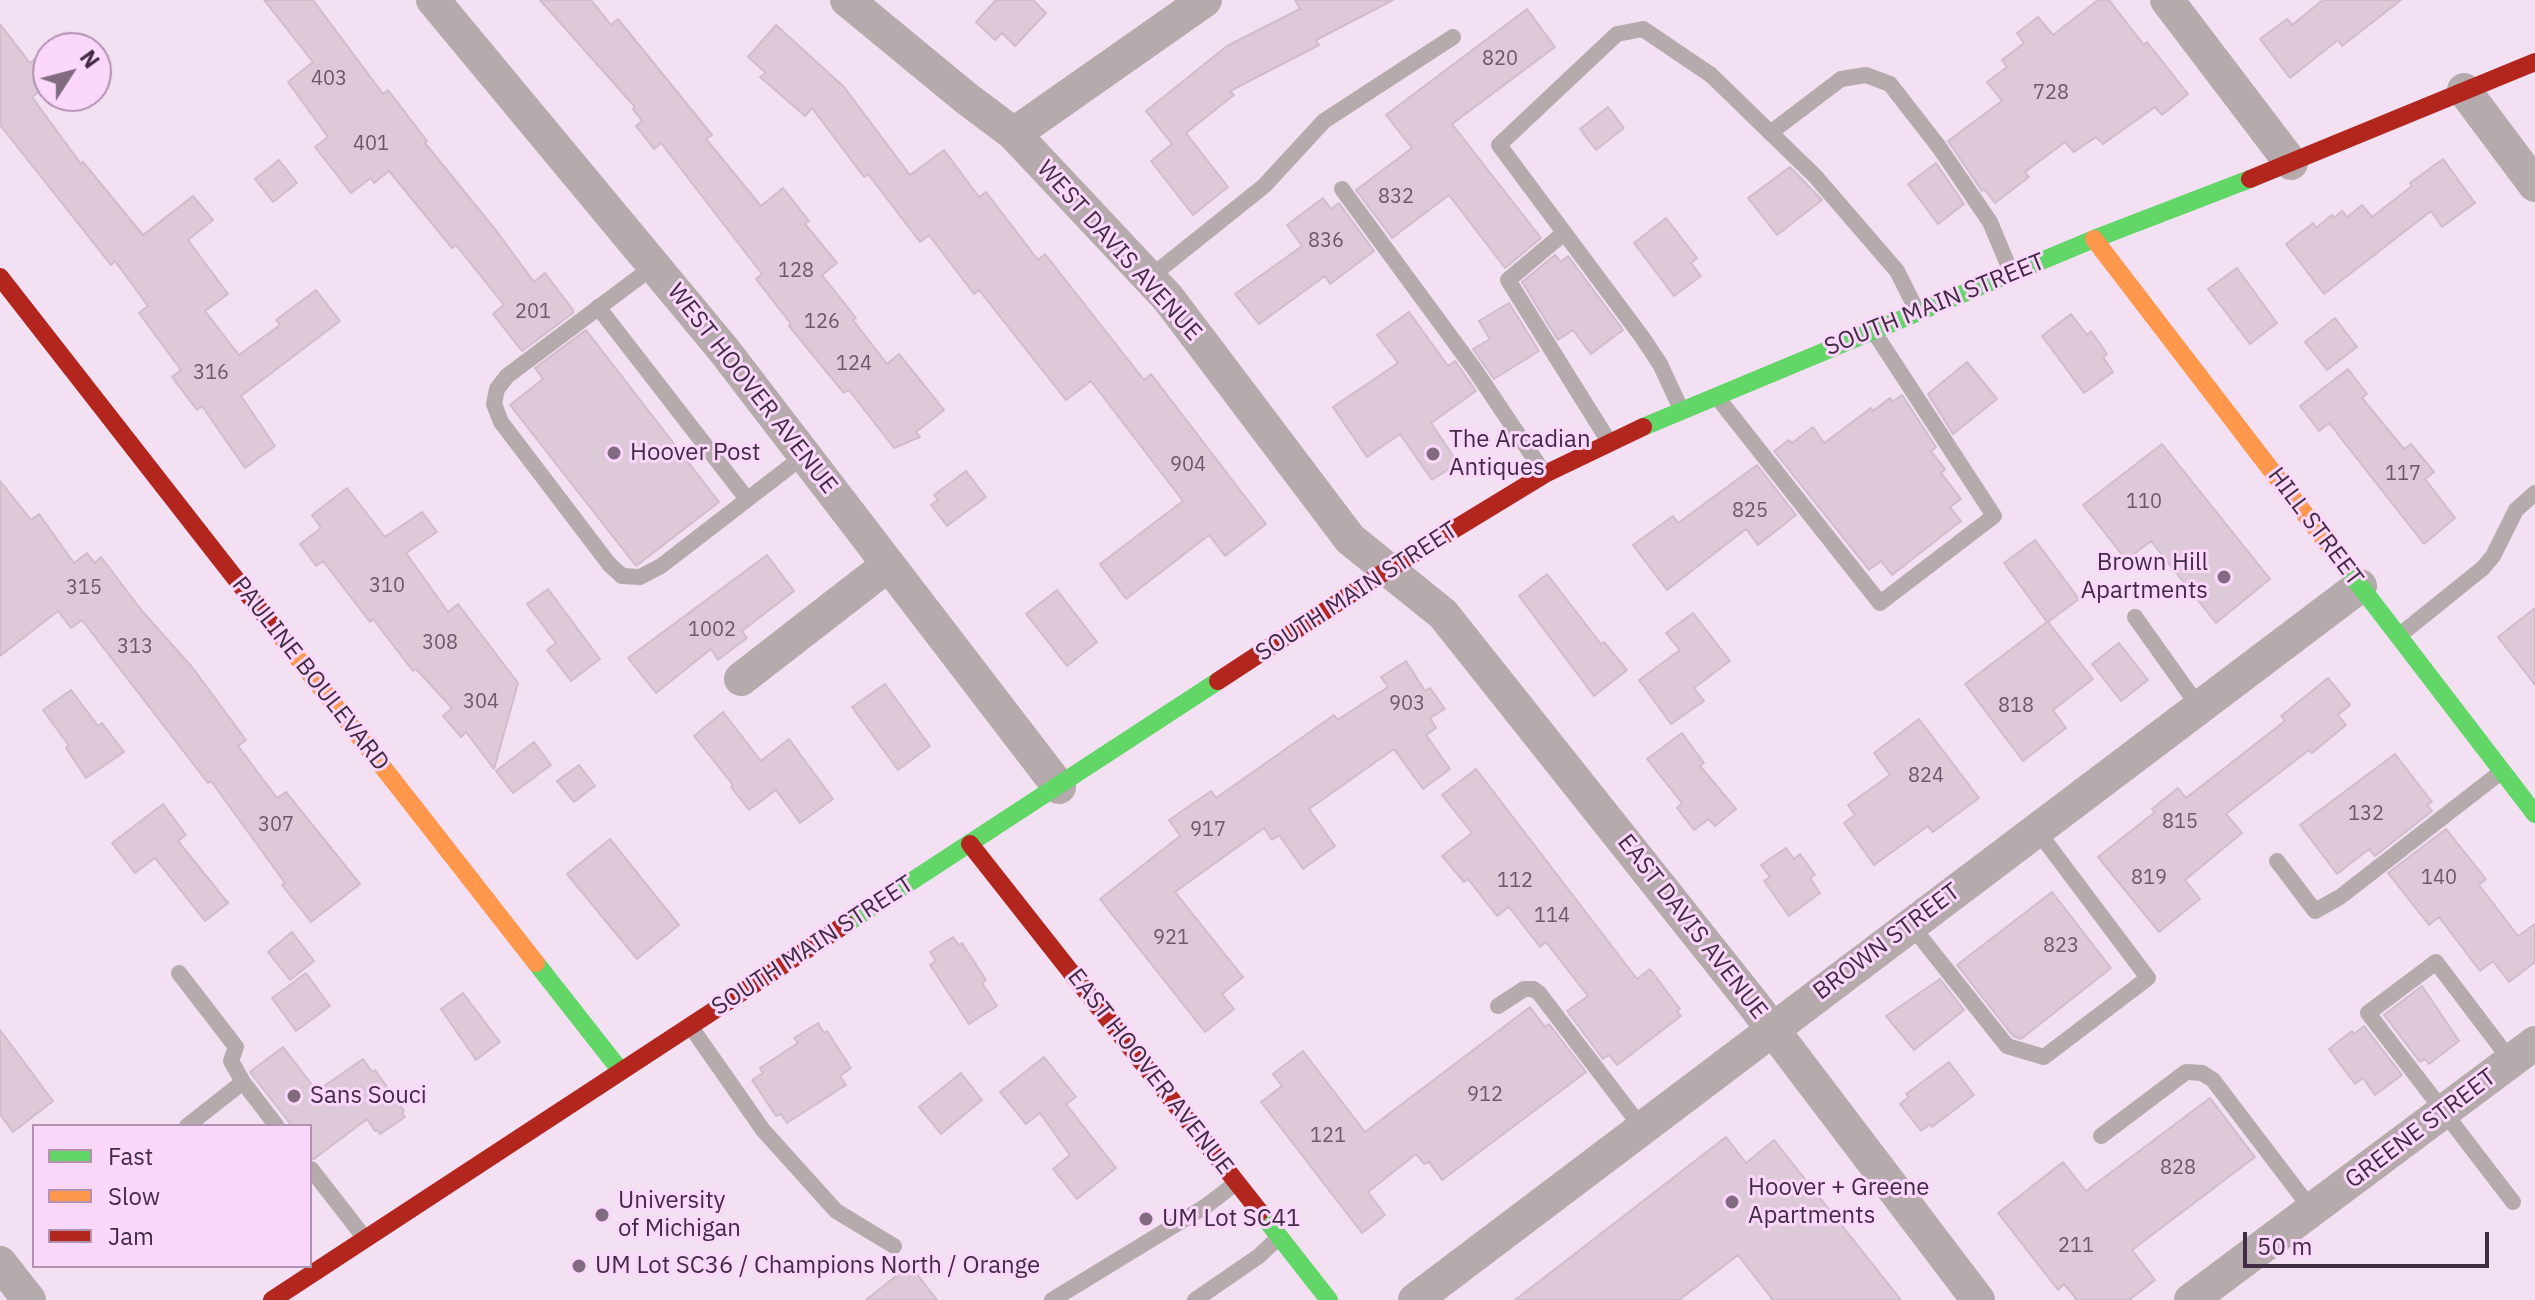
<!DOCTYPE html>
<style>
body{margin:0}
#map{position:relative;width:2535px;height:1300px;overflow:hidden;background:#f3e0f3;font-family:"IBM Plex Sans",sans-serif}
canvas{display:block}
.legend{position:absolute;left:32px;top:1124px;width:280px;height:144px;box-sizing:border-box;background:#fbd8fb;border:2px solid #b193b1;margin:0;padding:10px 14px;list-style:none;font-size:24px;color:#422c43}
.legend li{display:flex;align-items:center;gap:16px;height:40px}
.legend b{width:40px;border:2px solid #b193b1}
.north{position:absolute;left:32px;top:32px;width:80px;height:80px;box-sizing:border-box;background:#fbd8fb;border:2px solid #b193b1;border-radius:50%;rotate:54deg;font-size:22px;font-weight:700;line-height:32px;text-align:center;color:#422c43}
.north::after{content:'';display:block;margin:auto;width:28px;height:36px;background:#806b81;clip-path:polygon(50% 0,100% 100%,50% 72%,0 100%)}
.scale{position:absolute;left:2243px;top:1232px;width:246px;height:36px;box-sizing:border-box;border:4px solid #422c43;border-top:0;padding-left:10px;font-size:24px;line-height:28px;white-space:nowrap;color:#422c43;-webkit-text-stroke:6px #fbd8fb;paint-order:stroke}
</style>
<div id="map">
<canvas width="2535" height="1300"></canvas>
<ul class="legend">
<li><b style="height:10px;background:#63d668"></b>Fast</li>
<li><b style="height:10px;background:#ff974d"></b>Slow</li>
<li><b style="height:10px;background:#b3261e"></b>Jam</li>
</ul>
<div class="north">N</div>
<div class="scale">50 m</div>
</div>
<script>
const g = document.querySelector('canvas').getContext('2d');
g.lineJoin = 'round';
function fillPath(path, color) { g.fillStyle = color; g.fill(path, 'evenodd'); }
const poly = rows => new Path2D(rows.map(r => 'M' + r).join(''));
function trace(path, color, width, dash) { g.strokeStyle = color; g.lineWidth = width; g.lineCap = dash ? 'butt' : 'round'; g.setLineDash(dash || []); g.stroke(path); }
function write(font, color, halo, rows, align = 'center') {
  g.font = font + ' "IBM Plex Sans",sans-serif'; g.lineWidth = 6; g.setLineDash([]); g.textBaseline = 'middle'; g.strokeStyle = halo; g.fillStyle = color; for (const [text, x, y, turn = 0] of rows) {
    g.save(); g.translate(x, y); g.rotate((+turn || 0) * Math.PI / 180); g.textAlign = isNaN(turn) ? turn : align; if (halo) g.strokeText(text, 0, 0); g.fillText(text, 0, 0); g.restore();
  }
}
const building = poly([
 [264,0,313,0,383,94,388,90,427,141,425,143,498,233,534,282,545,273,573,310,573,313,522,351,493,314,504,305,456,245,452,248,389,171,374,183,371,178,351,193,315,147,328,137,288,82,313,62,264,0],
 [540,0,591,0,611,25,618,19,712,135,706,139,761,206,783,188,809,221,805,224,837,263,822,275,856,318,853,320,887,364,899,354,944,410,916,432,920,437,894,448,849,390,844,393,789,326,791,324,756,279,762,274,661,143,654,149,636,126,642,121,633,109,635,107,540,0],
 [996,0,1033,0,1046,13,1015,46,1002,33,995,40,976,22,996,0],
 [1295,0,1393,0,1316,40,1319,45,1230,91,1234,95,1186,133,1228,187,1193,215,1151,161,1172,144,1146,111,1227,46,1300,9,1295,0],
 [2098,0,2109,0,2144,45,2147,42,2188,94,2162,115,2155,107,2103,144,2096,137,2074,152,2065,142,2025,172,2029,177,1995,203,1984,189,1982,191,1948,141,2002,101,1987,82,2007,67,2002,60,2024,43,2017,33,2038,17,2053,35,2098,0],
 [2323,0,2401,0,2342,46,2338,40,2290,78,2260,39,2287,19,2292,25,2323,0],
 [1527,9,1555,47,1452,124,1541,238,1505,268,1449,195,1392,238,1356,190,1412,148,1386,115,1527,9],
 [0,24,30,63,48,49,48,84,32,97,81,164,83,162,143,235,193,196,213,220,188,240,228,294,205,311,239,355,280,325,276,320,316,290,340,321,241,396,275,446,245,468,202,406,197,410,172,377,181,370,139,313,148,306,115,261,111,265,0,125,0,24],
 [776,25,844,87,910,175,944,150,979,197,986,192,1038,260,1045,254,1144,380,1151,374,1266,524,1225,556,1209,535,1126,599,1100,564,1183,501,1091,381,1066,400,979,290,974,294,929,235,920,242,868,174,864,177,812,108,805,116,760,77,766,73,748,57,776,25],
 [1608,107,1624,128,1596,150,1580,129,1608,107],
 [2443,159,2475,203,2442,227,2431,211,2324,294,2286,244,2313,223,2316,228,2332,215,2334,218,2342,211,2347,217,2362,205,2372,217,2412,186,2410,183,2443,159],
 [279,160,297,183,273,202,255,179,279,160],
 [1936,163,1964,204,1938,224,1908,184,1936,163],
 [1790,167,1822,200,1777,235,1748,198,1790,167],
 [1323,198,1331,209,1339,203,1374,251,1330,284,1325,276,1259,324,1235,294,1302,246,1287,225,1323,198],
 [1666,218,1697,258,1691,263,1701,276,1674,296,1634,243,1666,218],
 [1555,255,1561,262,1568,256,1623,330,1591,354,1573,330,1558,340,1522,282,1555,255],
 [2237,268,2277,323,2250,344,2208,289,2237,268],
 [1509,303,1539,351,1494,379,1473,349,1490,339,1479,321,1509,303],
 [1409,312,1448,366,1455,361,1476,391,1431,423,1458,463,1432,480,1400,434,1367,457,1333,407,1398,363,1377,335,1409,312],
 [2071,314,2087,335,2091,331,2107,354,2103,357,2113,372,2084,393,2042,336,2071,314],
 [2335,318,2357,347,2327,370,2305,342,2335,318],
 [586,330,719,502,636,566,510,405,543,379,535,368,586,330],
 [1967,362,1997,399,1953,434,1928,394,1967,362],
 [2348,369,2367,394,2362,398,2404,449,2411,444,2434,472,2425,479,2455,518,2424,544,2329,423,2319,431,2300,406,2348,369],
 [1902,395,1936,447,1931,451,1945,469,1941,473,1961,499,1950,507,1961,521,1892,575,1881,561,1869,570,1774,451,1789,440,1792,443,1813,427,1824,443,1871,408,1873,411,1890,398,1892,402,1902,395],
 [2162,444,2270,579,2216,623,2151,541,2126,560,2083,505,2162,444],
 [1757,465,1796,515,1758,545,1746,529,1667,590,1633,545,1673,516,1678,523,1757,465],
 [966,471,986,497,947,526,931,505,938,500,934,495,966,471],
 [0,481,31,520,39,514,74,563,87,553,95,563,101,557,142,611,192,667,246,740,238,746,277,798,286,792,360,884,311,922,282,885,285,883,211,781,208,783,82,620,71,628,58,611,0,656,0,481],
 [347,488,385,537,422,512,437,532,406,553,448,612,458,604,518,683,494,769,466,732,461,737,443,716,452,708,416,669,413,671,373,619,370,622,323,561,316,566,300,544,321,528,312,515,347,488],
 [2035,540,2079,599,2048,622,2093,679,2053,710,2066,728,2023,761,1965,684,2047,622,2004,563,2035,540],
 [767,555,794,591,742,631,747,638,718,660,711,649,656,693,628,658,767,555],
 [1547,574,1601,644,1604,642,1627,670,1594,696,1519,596,1547,574],
 [548,589,600,659,571,681,547,650,556,643,527,604,548,589],
 [1057,590,1097,642,1067,666,1026,614,1057,590],
 [2535,608,2535,685,2498,637,2535,608],
 [1693,613,1730,661,1694,688,1704,701,1671,724,1639,680,1680,650,1666,633,1693,613],
 [2119,643,2148,680,2121,701,2092,664,2119,643],
 [1406,661,1425,691,1430,688,1445,709,1430,718,1436,728,1426,735,1450,769,1423,789,1394,749,1309,809,1335,846,1303,869,1279,835,1272,840,1264,828,1175,892,1243,977,1222,994,1234,1009,1205,1032,1100,899,1180,836,1169,820,1211,791,1216,798,1334,715,1337,720,1388,687,1381,677,1406,661],
 [2328,678,2350,705,2338,715,2346,725,2312,753,2309,750,2226,814,2242,833,2185,880,2200,899,2159,932,2098,857,2155,812,2152,809,2178,788,2186,798,2285,721,2281,716,2328,678],
 [885,684,930,746,898,770,852,707,885,684],
 [71,690,98,726,102,723,124,752,86,778,66,748,69,746,43,710,71,690],
 [723,712,761,761,789,739,833,799,800,823,776,790,749,810,731,787,733,785,694,736,723,712],
 [1919,719,1979,798,1933,832,1928,826,1874,865,1844,823,1855,815,1848,805,1890,775,1874,753,1919,719],
 [1682,733,1704,763,1700,766,1736,809,1715,826,1709,819,1694,830,1677,808,1682,803,1647,759,1682,733],
 [534,742,551,765,513,793,496,771,534,742],
 [2395,754,2432,802,2427,805,2432,811,2375,856,2369,849,2337,874,2300,825,2395,754],
 [579,765,595,786,574,802,557,781,579,765],
 [1476,769,1637,979,1650,969,1680,1009,1677,1011,1681,1016,1617,1065,1609,1055,1603,1059,1567,1011,1588,996,1546,942,1540,947,1509,907,1497,916,1468,879,1464,882,1442,856,1472,833,1442,795,1476,769],
 [163,804,186,835,178,841,228,903,205,921,155,858,135,873,112,843,163,804],
 [2446,829,2486,879,2479,885,2518,936,2535,924,2535,962,2509,982,2493,961,2480,971,2439,917,2429,925,2388,873,2446,829],
 [610,839,679,925,637,959,567,874,610,839],
 [1786,848,1794,859,1800,854,1815,875,1810,878,1820,893,1789,916,1764,881,1770,877,1761,865,1786,848],
 [2052,892,2111,968,2021,1039,2013,1036,1957,965,2052,892],
 [292,932,314,961,290,980,268,952,292,932],
 [953,937,959,945,962,943,986,980,982,983,997,1006,969,1024,930,965,936,961,930,952,953,937],
 [306,973,330,1006,296,1031,272,998,306,973],
 [1940,979,1964,1010,1914,1050,1886,1016,1940,979],
 [2422,986,2459,1041,2429,1064,2425,1059,2420,1062,2384,1015,2422,986],
 [463,993,500,1042,476,1060,441,1009,463,993],
 [1530,1007,1545,1027,1549,1024,1586,1072,1442,1180,1429,1162,1424,1164,1416,1154,1368,1192,1385,1215,1362,1233,1261,1102,1282,1086,1273,1074,1303,1051,1365,1132,1530,1007],
 [818,1023,824,1033,827,1031,851,1068,840,1076,846,1085,787,1123,781,1114,776,1116,752,1080,763,1073,760,1068,798,1043,794,1038,818,1023],
 [2364,1026,2402,1075,2375,1095,2363,1078,2355,1084,2329,1049,2352,1031,2354,1034,2364,1026],
 [0,1030,53,1101,13,1132,0,1114,0,1030],
 [283,1047,317,1091,363,1059,372,1072,375,1070,404,1111,402,1113,405,1117,380,1134,377,1130,375,1131,367,1119,314,1159,310,1158,310,1126,292,1126,250,1072,283,1047],
 [1044,1057,1076,1097,1066,1104,1116,1168,1077,1199,1053,1169,1070,1155,1040,1113,1026,1124,1000,1092,1044,1057],
 [1949,1062,1974,1095,1932,1127,1930,1124,1921,1131,1900,1104,1909,1097,1906,1094,1949,1062],
 [961,1073,982,1100,941,1134,919,1107,961,1073],
 [2210,1098,2255,1157,2132,1250,2155,1280,2129,1300,2077,1300,2064,1284,2058,1290,1998,1213,2063,1162,2086,1191,2210,1098],
 [1726,1137,1746,1163,1774,1140,1901,1300,1773,1300,1738,1255,1679,1300,1515,1300,1726,1137],
 [910,1265,937,1300,866,1300,910,1265]
]);
fillPath(building, '#ddc9d8');
trace(building, '#d2bccc', 2);
trace(poly([
 [1770,133,1841,79,1866,75,1890,84,1939,147,1990,222,2011,272],
 [1342,189,1475,370,1544,473],
 [1564,233,1508,280,1608,440],
 [654,266,507,376,497,389,494,404,501,422,609,564,622,576,640,577,661,566,805,455],
 [1149,278,1264,186,1324,121,1453,37],
 [598,307,747,499],
 [1717,397,1880,603,1994,516,1874,332],
 [1680,407,1660,364,1642,337,1499,145,1617,34,1643,29,1711,75,1815,176,1897,271,1917,311],
 [2135,617,2199,707],
 [2401,634,2483,568,2493,556,2516,510,2535,493],
 [2277,861,2315,911,2340,897,2501,772],
 [1911,925,2007,1046,2044,1057,2148,978,2036,829],
 [179,973,236,1047,231,1061,243,1082,276,1125],
 [1498,1006,1524,989,1533,989,1539,993,1642,1128],
 [691,1027,763,1130,836,1211,894,1246],
 [2511,1061,2436,962,2368,1013,2513,1202],
 [187,1126,243,1082],
 [2101,1136,2186,1072,2202,1073,2213,1080,2312,1210],
 [311,1169,364,1237],
 [1052,1300,1206,1206,1236,1183],
 [1195,1300,1259,1256,1277,1239]
]), '#b5aaac', 16);
trace(poly([
 [433,0,723,349,1059,787],
 [847,0,966,98,1014,134,1168,298,1350,539,1443,614,1751,1001,1978,1300],
 [2167,0,2291,163],
 [2464,90,2535,185],
 [1014,134,1205,0],
 [741,679,888,565],
 [0,1263,29,1300],
 [1415,1300,2360,586],
 [2191,1300,2535,1043]
]), '#b5aaac', 34);
trace(poly([
 [1643,427,2094,239,2250,179],
 [2344,565,2535,814],
 [846,924,1218,681],
 [536,963,620,1070],
 [1260,1212,1329,1300]
]), '#63d668', 18);
trace(poly([
 [2094,239,2344,565],
 [271,624,536,963]
]), '#ff974d', 18);
trace(poly([
 [2250,179,2535,62],
 [0,277,271,624],
 [1218,681,1389,569,1545,474,1643,427],
 [970,844,1260,1212],
 [272,1300,846,924]
]), '#b3261e', 18);
for (const [x, y, r, color] of [
 [614,453,8,"#806b81"],
 [1433,454,8,"#806b81"],
 [2224,577,8,"#806b81"],
 [294,1096,8,"#806b81"],
 [1732,1202,8,"#806b81"],
 [602,1215,8,"#806b81"],
 [1146,1219,8,"#806b81"],
 [579,1266,8,"#806b81"]
]) { const dot = new Path2D(); dot.arc(x, y, r, 0, 2 * Math.PI); g.fillStyle = color; g.fill(dot); trace(dot, '#fbd8fb', 3); }
write('20px', '#6c576c', null, [
 ["820",1500,59],
 ["403",329,79],
 ["728",2051,93],
 ["401",371,144],
 ["832",1396,197],
 ["836",1326,241],
 ["128",796,271],
 ["201",533,312],
 ["126",822,322],
 ["124",854,364],
 ["316",211,373],
 ["904",1188,465],
 ["117",2403,474],
 ["110",2144,502],
 ["825",1750,511],
 ["310",387,586],
 ["315",84,588],
 ["1002",712,630],
 ["308",440,643],
 ["313",135,647],
 ["304",481,702],
 ["903",1407,704],
 ["818",2016,706],
 ["824",1926,776],
 ["132",2366,814],
 ["815",2180,822],
 ["307",276,825],
 ["917",1208,830],
 ["819",2149,878],
 ["140",2439,878],
 ["112",1515,881],
 ["114",1552,916],
 ["921",1171,938],
 ["823",2061,946],
 ["912",1485,1095],
 ["121",1328,1136],
 ["828",2178,1168],
 ["211",2076,1246]
]);
write('24px', '#422c43', '#fbd8fb', [
 ["WEST DAVIS AVENUE",1119,251,48],
 ["SOUTH MAIN STREET",1935,305,-22],
 ["WEST HOOVER AVENUE",752,389,52],
 ["HILL STREET",2315,527,53],
 ["SOUTH MAIN STREET",1357,592,-33],
 ["PAULINE BOULEVARD",310,674,52],
 ["EAST DAVIS AVENUE",1692,927,52],
 ["BROWN STREET",1887,942,-37],
 ["SOUTH MAIN STREET",813,946,-33],
 ["EAST HOOVER AVENUE",1150,1072,52],
 ["GREENE STREET",2421,1129,-37]
]);
write('24px', '#422c43', '#fbd8fb', [
 ["The Arcadian",1449,440],
 ["Antiques",1449,468],
 ["Hoover Post",630,453],
 ["Brown Hill",2208,563,"right"],
 ["Apartments",2208,591,"right"],
 ["Sans Souci",310,1096],
 ["Hoover + Greene",1748,1188],
 ["Apartments",1748,1216],
 ["University",618,1201],
 ["of Michigan",618,1229],
 ["UM Lot SC41",1162,1219],
 ["UM Lot SC36 / Champions North / Orange",595,1266]
], 'left');
</script>
